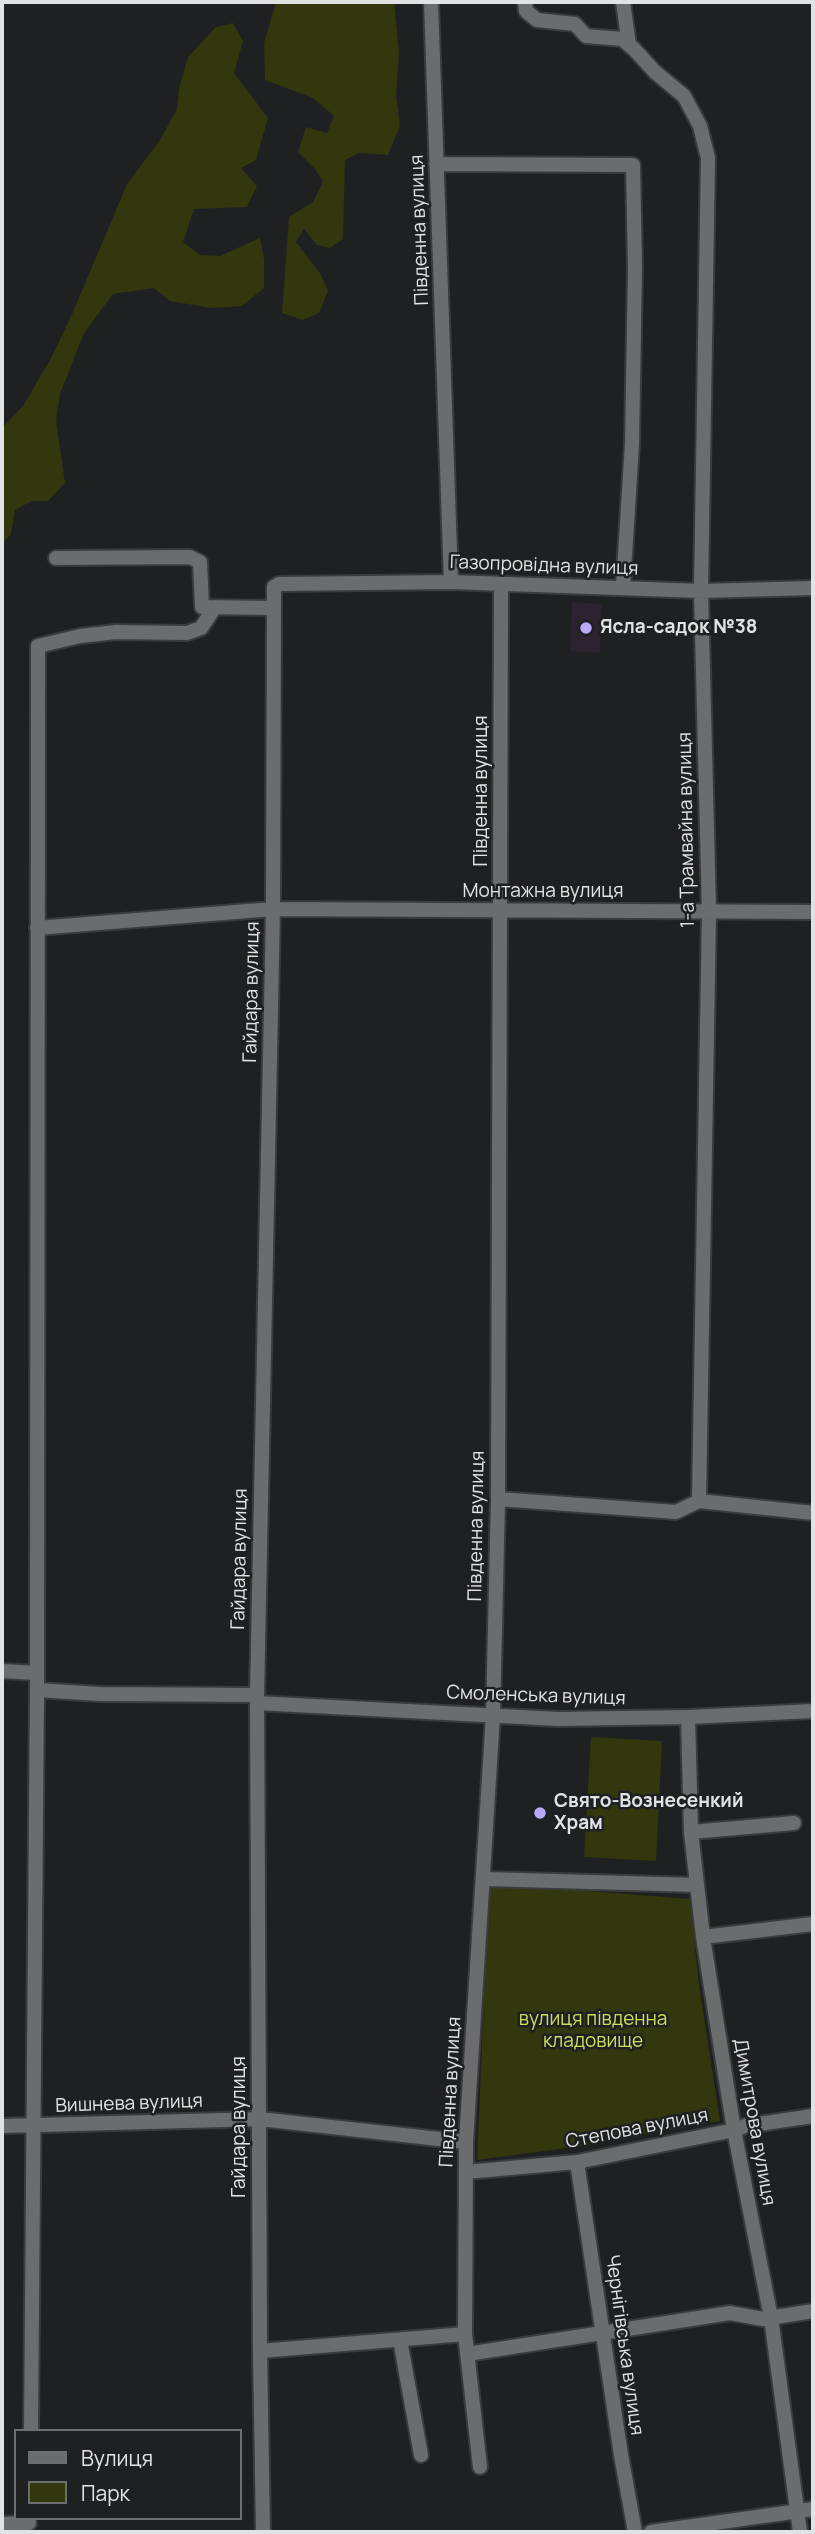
<!DOCTYPE html>
<meta charset="utf-8">
<style>
body{margin:0}
#map{position:relative;width:815px;height:2534px;overflow:hidden;background:#1e2022;font-family:Manrope,sans-serif}
canvas{display:block}
.frame{position:absolute;inset:0;border:4px solid #e1e2e4;pointer-events:none}
.legend{position:absolute;left:14px;top:2429px;width:228px;height:91px;box-sizing:border-box;background:#1e2022;border:2px solid #6c6e70;margin:0;padding:9px 12px;list-style:none;font-size:21px;color:#e1e2e4}
.legend li{display:flex;align-items:center;gap:14px;height:35px}
.legend b{width:35px;border:2px solid #6c6e70}
</style>
<div id="map">
<canvas width="815" height="2534"></canvas>
<div class="frame"></div>
<ul class="legend">
<li><b style="height:9px;background:#6b6c6d"></b>Вулиця</li>
<li><b style="height:19px;background:#32370e"></b>Парк</li>
</ul>
</div>
<script>
const g = document.querySelector('canvas').getContext('2d');
g.lineJoin = 'round';
function fillPath(path, color) { g.fillStyle = color; g.fill(path, 'evenodd'); }
const poly = rows => new Path2D(rows.map(r => 'M' + r).join(''));
function trace(path, color, width, dash) { g.strokeStyle = color; g.lineWidth = width; g.lineCap = dash ? 'butt' : 'round'; g.setLineDash(dash || []); g.stroke(path); }
function write(font, color, halo, rows, align = 'center') {
  g.font = font + ' Manrope,sans-serif'; g.lineWidth = 5; g.setLineDash([]); g.textBaseline = 'middle'; g.strokeStyle = halo; g.fillStyle = color; for (const [text, x, y, turn = 0] of rows) {
    g.save(); g.translate(x, y); g.rotate((+turn || 0) * Math.PI / 180); g.textAlign = isNaN(turn) ? turn : align; if (halo) g.strokeText(text, 0, 0); g.fillText(text, 0, 0); g.restore();
  }
}
fillPath(poly([
 [572,602,602,604,600,653,570,651]
]), '#2c2331');
fillPath(poly([
 [276,2,394,2,399,53,396,95,400,126,388,155,359,153,345,160,343,239,330,248,317,245,304,229,296,242,320,273,328,291,319,313,303,320,282,313,289,217,313,202,323,181,314,168,298,152,306,127,327,133,334,116,313,98,265,80,264,43],
 [233,23,243,41,234,73,268,118,256,160,241,168,257,186,247,207,194,209,183,242,200,255,220,256,260,238,264,259,264,288,242,306,211,308,170,301,154,288,113,294,84,333,60,394,56,421,65,483,48,501,32,501,15,510,11,534,2,544,2,428,23,406,51,358,73,312,127,184,160,140,177,109,179,88,188,57,216,27],
 [591,1737,662,1741,656,1861,584,1857],
 [489,1883,690,1899,699,1985,720,2121,574,2147,477,2160]
]), '#32370e');
const minor = poly([
 [431,2,451,582],
 [525,2,526,11,537,20,575,24,586,36,622,39,634,49,655,72,684,96,700,126,708,158,701,591,709,912,699,1501],
 [623,2,629,45],
 [436,164,633,165,635,268,632,444,623,587],
 [56,558,190,557,200,562,202,607,273,608],
 [37,928,273,909,813,912],
 [498,1499,676,1512,699,1501,813,1513],
 [2,1671,37,1673],
 [37,1690,100,1694,257,1695],
 [257,1703,558,1719,688,1717,813,1711],
 [688,1717,691,1832,703,1937,734,2130,771,2318,800,2532],
 [691,1832,794,1823],
 [485,1879,697,1885],
 [703,1937,813,1924],
 [2,2126,260,2119,466,2142],
 [577,2162,621,2455,635,2532],
 [466,2172,577,2162,734,2130,745,2126,813,2116],
 [400,2340,421,2455],
 [260,2351,465,2334],
 [467,2354,730,2313,763,2319,813,2311],
 [31,2431,37,1690,38,646,80,636,116,632,187,633,201,628,215,607],
 [480,2467,465,2334,466,2142,493,1715,498,1499,501,584],
 [2,2524,29,2523],
 [263,2532,260,2351,257,1695,273,909,274,587,279,584,451,582,701,591,813,588],
 [651,2532,813,2509]
]);
trace(minor, '#393b3d', 18);
trace(minor, '#6b6c6d', 14);
for (const [x, y, r, color] of [
 [586,628,7,"#b9aaf7"],
 [540,1813,7,"#b9aaf7"]
]) { const dot = new Path2D(); dot.arc(x, y, r, 0, 2 * Math.PI); g.fillStyle = color; g.fill(dot); trace(dot, '#1e2022', 2.5); }
write('19px', '#e1e2e4', '#1e2022', [
 ["Південна вулиця",420,230,-92],
 ["Газопровідна вулиця",544,566,2],
 ["Південна вулиця",482,791,-90],
 ["1-а Трамвайна вулиця",687,830,-91],
 ["Монтажна вулиця",543,892],
 ["Гайдара вулиця",252,992,-89],
 ["Південна вулиця",477,1526,-89],
 ["Гайдара вулиця",240,1559,-89],
 ["Смоленська вулиця",536,1696,2],
 ["Південна вулиця",451,2092,-87],
 ["Вишнева вулиця",129,2104,-2],
 ["Димитрова вулиця",754,2122,80],
 ["Гайдара вулиця",240,2127,-90],
 ["Степова вулиця",637,2129,-11],
 ["Чернігівська вулиця",624,2345,82]
]);
write('bold 19px', '#e1e2e4', '#1e2022', [
 ["Ясла-садок №38",600,628],
 ["Свято-Вознесенкий",554,1802],
 ["Храм",554,1824]
], 'left');
write('19px', '#cede59', '#1e2022', [
 ["вулиця південна",593,2020],
 ["кладовище",593,2042]
]);
</script>
